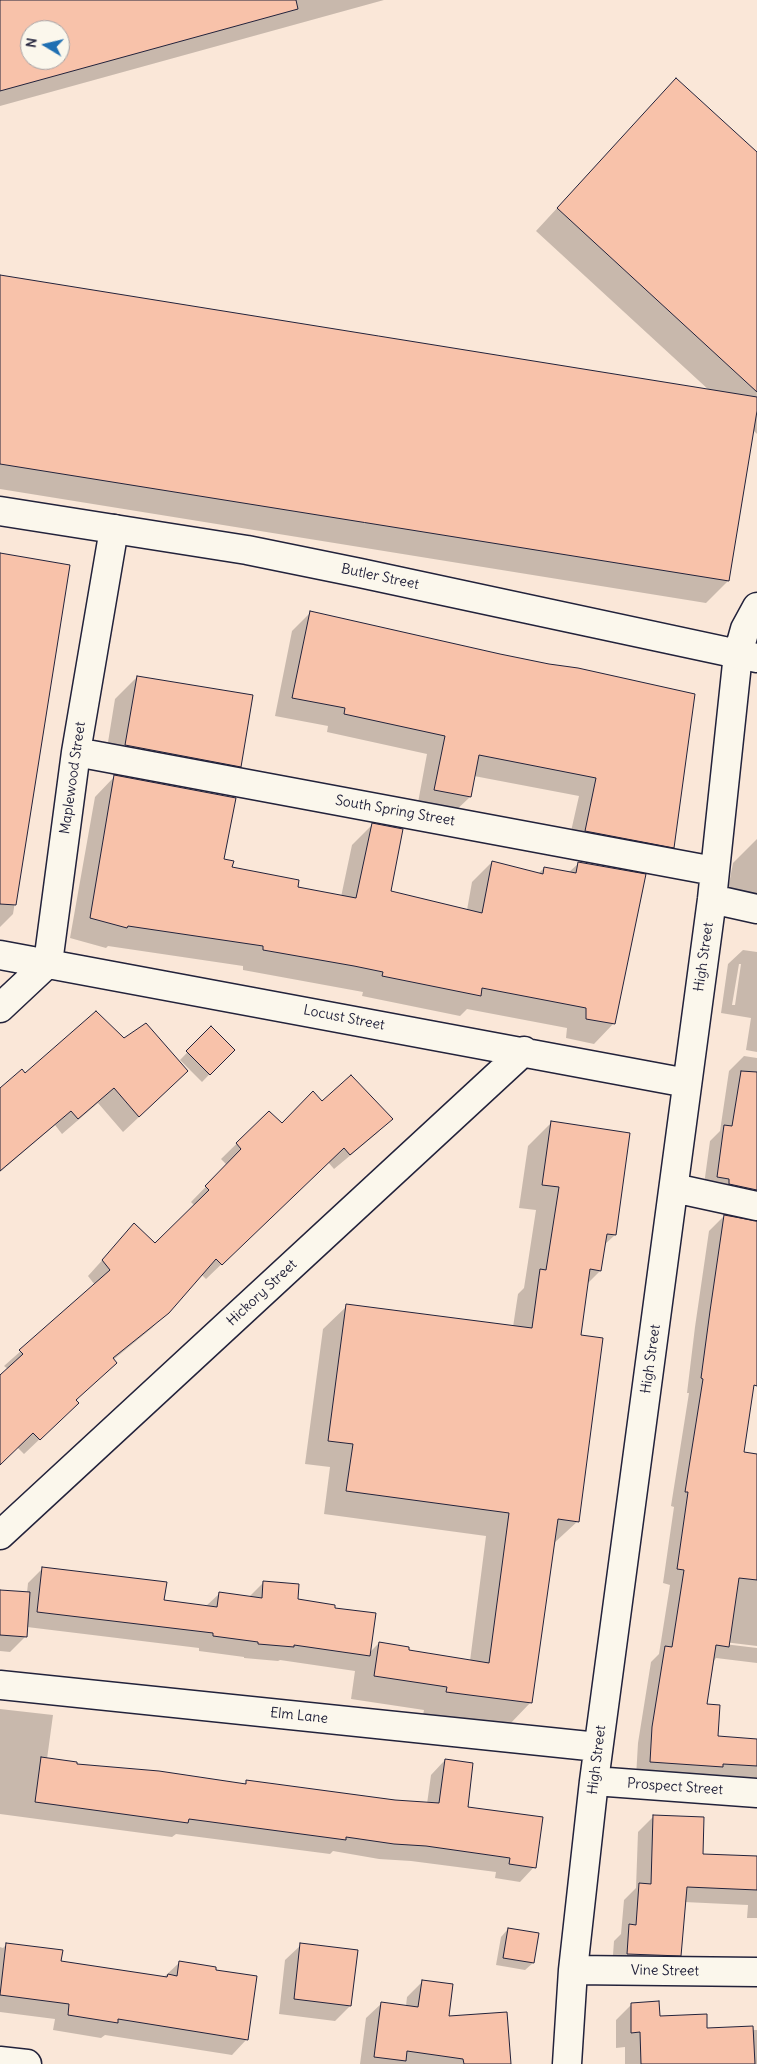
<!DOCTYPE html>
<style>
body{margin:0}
#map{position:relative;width:757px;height:2064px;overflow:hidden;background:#fae7d8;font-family:Delius,sans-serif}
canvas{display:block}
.north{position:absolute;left:20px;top:20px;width:50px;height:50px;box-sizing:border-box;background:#fbf7ec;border:1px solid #a4a2a5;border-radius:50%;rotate:279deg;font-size:14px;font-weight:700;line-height:20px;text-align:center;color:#22223b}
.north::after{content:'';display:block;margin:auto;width:18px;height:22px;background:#1f6fb2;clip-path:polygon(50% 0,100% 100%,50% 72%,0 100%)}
</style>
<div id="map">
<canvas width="757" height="2064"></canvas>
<div class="north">N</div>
</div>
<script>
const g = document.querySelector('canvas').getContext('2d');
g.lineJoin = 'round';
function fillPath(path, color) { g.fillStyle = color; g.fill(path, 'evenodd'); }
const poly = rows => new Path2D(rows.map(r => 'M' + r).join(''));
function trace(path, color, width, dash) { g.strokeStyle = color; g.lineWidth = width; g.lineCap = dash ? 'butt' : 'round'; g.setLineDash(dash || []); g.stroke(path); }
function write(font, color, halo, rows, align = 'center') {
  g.font = font + ' Delius,sans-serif'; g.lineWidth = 4; g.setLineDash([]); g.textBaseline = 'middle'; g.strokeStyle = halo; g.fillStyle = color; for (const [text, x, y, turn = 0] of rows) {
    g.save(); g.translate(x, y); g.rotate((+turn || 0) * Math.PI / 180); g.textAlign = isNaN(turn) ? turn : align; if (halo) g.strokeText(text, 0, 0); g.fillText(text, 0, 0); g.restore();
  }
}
fillPath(poly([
 [0,0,384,0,0,106],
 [30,30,60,30,60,60,30,60],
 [676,79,757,154,757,434,753,430,728,581,706,603,0,489,0,276,710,391,536,231],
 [0,554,69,566,13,914,0,927],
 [310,613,500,655,673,847,654,865,567,849,579,796,474,776,470,797,451,815,417,808,427,754,327,732,328,726,275,716,292,631],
 [137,677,239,766,218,788,104,767,115,699],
 [115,776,231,868,296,888,341,897,352,845,373,824,389,892,467,910,472,882,492,862,538,874,544,868,568,873,579,863,614,1023,594,1044,566,1038,567,1028,467,1009,460,1016,362,996,363,992,243,970,243,966,108,946,106,948,70,938,95,797],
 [757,839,757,911,725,905,733,863],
 [743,950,757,952,757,1052,746,1050,751,1018,721,1013,728,964],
 [739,964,741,964,735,1005,732,1005],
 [211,1028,233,1050,202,1082,180,1060],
 [744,1056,757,1058,757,1215,703,1192,710,1141,720,1131,729,1071],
 [25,1075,171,1087,123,1132,98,1103,62,1134,55,1125,0,1172,0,1089],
 [322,1103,391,1119,376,1134,334,1169,328,1162,206,1279,201,1274,152,1328,113,1360,74,1401,62,1418,24,1454,17,1447,0,1464,0,1376,8,1369,4,1366,95,1285,88,1276,134,1225,156,1244,195,1206,191,1202,227,1165,221,1159,269,1112,282,1125],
 [552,1122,615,1235,604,1245,600,1271,587,1284,579,1336,578,1521,553,1544,531,1702,508,1726,423,1715,424,1710,351,1699,355,1671,280,1660,278,1661,244,1658,244,1657,199,1651,199,1648,27,1627,26,1636,10,1652,0,1651,0,1591,27,1593,28,1583,43,1568,163,1601,206,1606,219,1594,248,1598,264,1582,297,1600,334,1609,369,1653,379,1643,407,1651,470,1661,486,1536,324,1514,330,1467,305,1464,323,1329,347,1306,513,1327,518,1294,524,1288,536,1210,519,1208,528,1146],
 [724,1216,757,1222,757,1368,755,1385,752,1388,743,1454,757,1456,757,1646,724,1642,724,1644,757,1648,757,1663,716,1658,714,1661,706,1705,717,1737,757,1740,757,1783,636,1777,638,1743,651,1662,659,1654,670,1585,663,1583,674,1507,671,1506,689,1393,687,1393,695,1327,709,1231],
 [0,1709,53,1715,47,1759,75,1765,243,1785,247,1781,427,1804,431,1775,445,1760,466,1808,534,1867,520,1882,495,1878,496,1872,411,1861,379,1859,333,1851,330,1854,176,1834,172,1837,0,1814],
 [654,1816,702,1856,757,1858,757,1918,747,1918,748,1905,684,1902,680,1955,664,1970,612,1969,614,1941,621,1934,624,1900,636,1888,638,1832],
 [508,1929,533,1963,525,1970,496,1965,501,1937],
 [7,1944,60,1962,164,1977,180,1962,247,2039,232,2055,105,2035,101,2038,53,2030,55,2019,0,2012,0,1947,3,1948],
 [301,1945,350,2006,335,2021,279,2014,285,1960],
 [422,1982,447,2018,509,2064,360,2064,366,2018,382,2003,406,2006,407,1997],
 [631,2005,658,2017,706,2029,757,2030,757,2064,625,2064,625,2047,616,2048,616,2020]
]), '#0003');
const building = poly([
 [0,0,296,0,298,9,0,91,0,0],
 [30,30,60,30,60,60,30,60,30,30],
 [676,78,757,152,757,392,557,208,676,78],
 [0,275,757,397,757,411,729,581,0,464,0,275],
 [0,553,70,565,16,905,0,904,0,553],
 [310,611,500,654,549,664,578,668,695,694,674,848,585,831,596,778,479,755,471,797,434,790,445,736,344,714,345,708,292,698,310,611],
 [137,676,253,695,241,767,125,745,137,676],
 [114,775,236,798,224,859,234,861,232,867,299,880,298,887,356,898,372,823,403,829,391,891,482,913,492,861,543,874,544,867,576,873,578,862,646,874,615,1024,586,1019,586,1008,482,988,481,996,382,976,383,972,354,966,263,950,263,946,128,926,127,928,90,918,114,775],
 [96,1011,124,1038,146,1023,188,1071,139,1117,114,1088,78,1119,71,1111,0,1171,0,1088,22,1069,25,1073,96,1011],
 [211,1026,235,1050,210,1075,186,1051,211,1026],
 [741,1071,757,1072,757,1190,729,1184,729,1179,717,1177,724,1125,732,1126,741,1071],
 [351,1075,393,1119,350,1155,344,1148,222,1265,216,1259,169,1313,113,1358,117,1363,76,1400,79,1403,40,1440,33,1433,0,1465,0,1375,23,1354,19,1350,110,1270,102,1260,134,1223,155,1243,209,1190,205,1186,241,1149,236,1143,269,1111,282,1123,313,1091,322,1101,351,1075],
 [551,1121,630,1133,616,1235,607,1234,601,1271,590,1269,581,1335,603,1338,579,1522,558,1519,532,1703,446,1692,447,1687,374,1676,379,1642,409,1647,409,1650,489,1663,509,1513,346,1491,353,1444,328,1441,346,1304,532,1328,540,1269,546,1270,559,1187,542,1185,551,1121],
 [724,1215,757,1221,757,1386,754,1385,744,1452,757,1454,757,1580,739,1578,729,1647,716,1645,707,1704,720,1705,718,1736,757,1739,757,1766,723,1764,723,1767,650,1762,652,1727,665,1646,672,1647,684,1570,677,1569,688,1492,685,1492,703,1379,701,1378,710,1311,724,1215],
 [42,1567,167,1582,164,1600,217,1607,219,1592,262,1598,263,1581,299,1584,298,1599,335,1605,335,1608,376,1613,370,1656,294,1645,294,1647,258,1644,258,1642,213,1636,213,1633,37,1612,42,1567],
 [0,1590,30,1592,27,1637,0,1635,0,1590],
 [41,1757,77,1762,77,1764,159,1771,246,1784,246,1780,395,1800,439,1803,445,1759,473,1763,468,1807,543,1817,536,1868,509,1864,510,1858,426,1846,394,1844,346,1837,346,1840,189,1819,188,1823,35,1802,41,1757],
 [653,1815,704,1817,703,1854,757,1856,757,1890,687,1887,681,1956,627,1954,629,1924,636,1925,639,1883,651,1884,653,1815],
 [508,1928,539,1933,534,1963,503,1958,508,1928],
 [6,1943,63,1950,61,1961,167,1977,168,1974,177,1976,179,1961,216,1967,216,1970,257,1976,248,2040,118,2019,118,2023,68,2015,69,2004,0,1995,6,1943],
 [300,1943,358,1950,351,2006,294,1999,300,1943],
 [422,1980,453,1984,449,2016,507,2012,511,2064,464,2064,463,2059,407,2051,406,2061,374,2057,381,2002,418,2007,422,1980],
 [659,2001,660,2016,707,2014,707,2028,753,2026,755,2064,641,2064,640,2032,631,2033,631,2003,659,2001]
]);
fillPath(building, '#f8c2aa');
trace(building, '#22223b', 1);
const minor = poly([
 [76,752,714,871],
 [712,899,757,909],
 [0,955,687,1083],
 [0,1008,48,963,76,752,114,529],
 [674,1188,757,1206],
 [0,1535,524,1051],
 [0,1685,598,1747],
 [594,1781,757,1793],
 [573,1970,757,1972],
 [0,2061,27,2064],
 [567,2064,573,1970,594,1781,712,899,738,654]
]);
const tertiary = poly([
 [0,511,247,550,360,573,757,658],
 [738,654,745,629,757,607]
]);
trace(minor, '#22223b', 31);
trace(tertiary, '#22223b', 31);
trace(minor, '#fbf7ec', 28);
trace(tertiary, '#fbf7ec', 28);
write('14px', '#22223b', '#fbf7ec', [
 ["Butler Street",380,577,12],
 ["Maplewood Street",73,778,-82],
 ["South Spring Street",395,811,10],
 ["High Street",704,957,-82],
 ["Locust Street",344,1018,11],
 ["Hickory Street",262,1293,-43],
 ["High Street",651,1359,-82],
 ["Elm Lane",299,1716,6],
 ["High Street",597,1760,-83],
 ["Prospect Street",675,1787,4],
 ["Vine Street",665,1971,1]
]);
</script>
